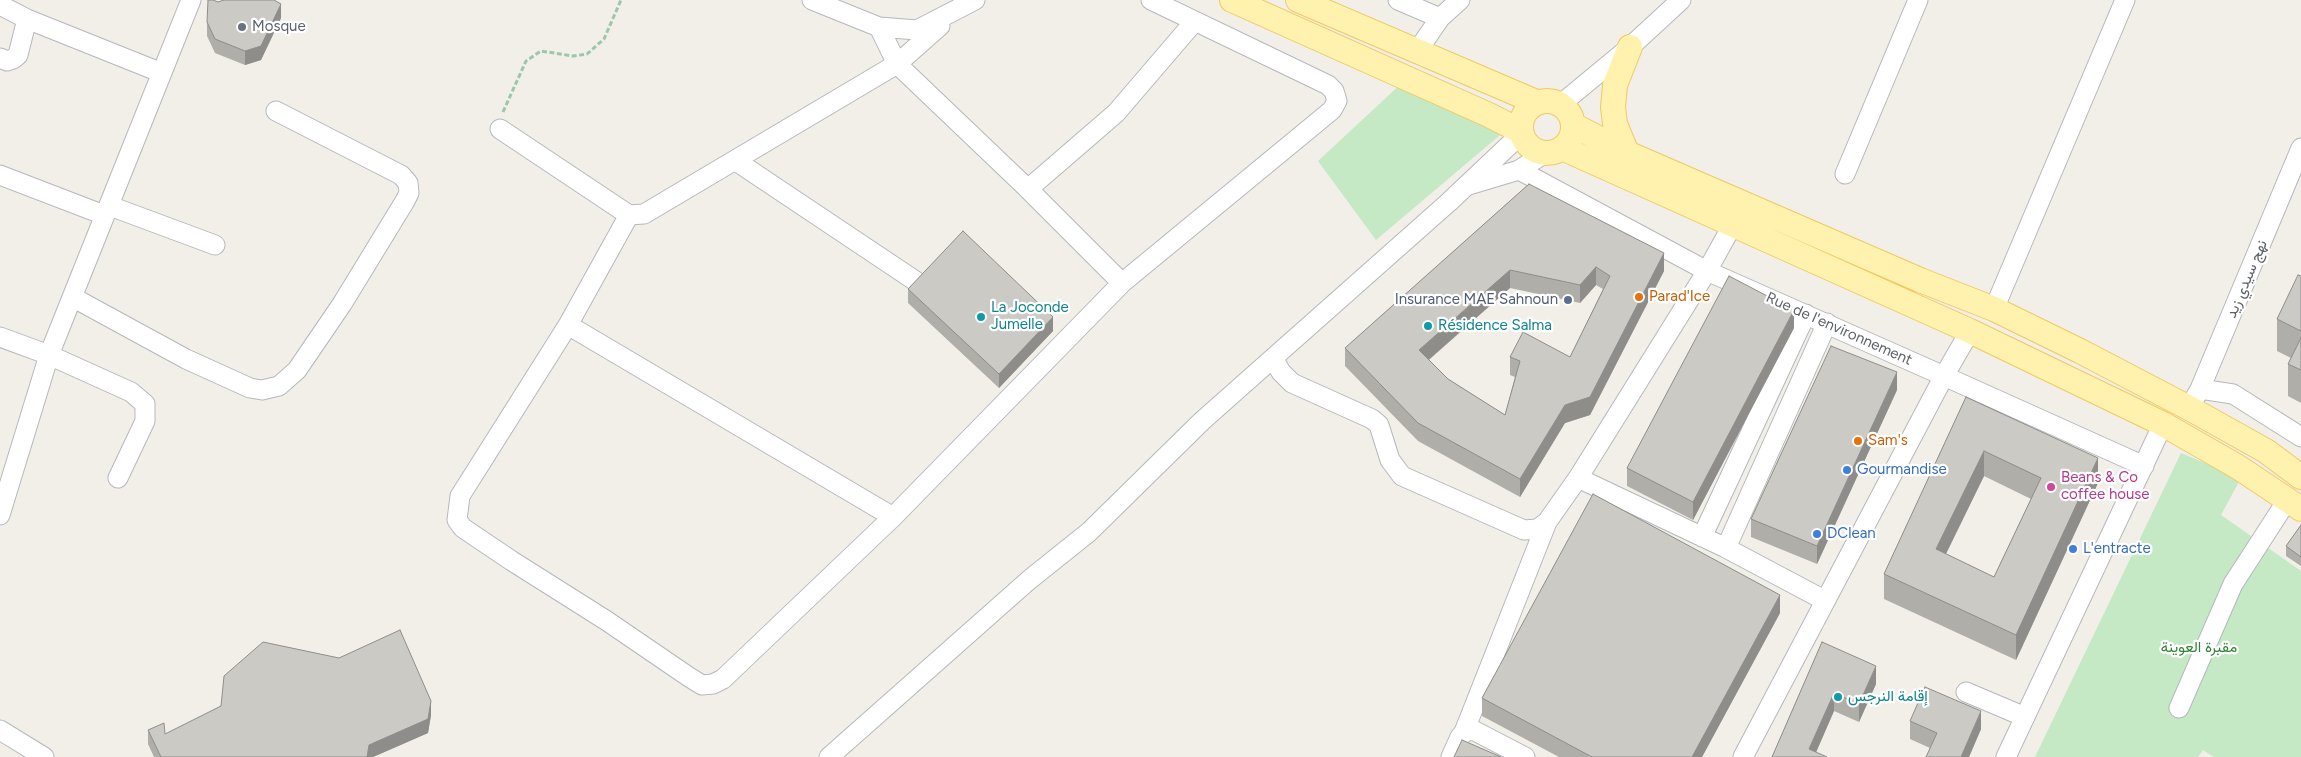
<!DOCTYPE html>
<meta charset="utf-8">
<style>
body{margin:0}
canvas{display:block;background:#f1efe8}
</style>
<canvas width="2301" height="757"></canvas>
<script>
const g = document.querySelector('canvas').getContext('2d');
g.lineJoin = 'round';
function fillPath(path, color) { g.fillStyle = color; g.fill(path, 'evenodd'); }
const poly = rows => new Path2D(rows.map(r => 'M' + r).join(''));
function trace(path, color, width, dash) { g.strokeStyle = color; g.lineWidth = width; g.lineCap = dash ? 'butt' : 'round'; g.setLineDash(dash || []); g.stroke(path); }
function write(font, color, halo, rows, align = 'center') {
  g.font = font + ' Figtree,Vazirmatn,sans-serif'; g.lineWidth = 4.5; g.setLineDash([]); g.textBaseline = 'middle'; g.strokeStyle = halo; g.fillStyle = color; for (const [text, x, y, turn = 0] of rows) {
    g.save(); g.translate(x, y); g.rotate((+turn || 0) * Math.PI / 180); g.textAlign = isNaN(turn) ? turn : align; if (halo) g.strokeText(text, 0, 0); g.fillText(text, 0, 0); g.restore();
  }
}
fillPath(poly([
 [1403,82,1506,130,1376,240,1318,161],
 [2181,453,2241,478,2221,515,2301,571,2301,757,2214,757,2203,750,2198,757,2035,757]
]), '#c5e8c5');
const minor = poly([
 [812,0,879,27],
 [1398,0,1440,18],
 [0,5,27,19,162,73],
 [940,26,897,64,1028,189,1122,283],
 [1418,50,1440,18,1460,0],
 [0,58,7,61,13,59,18,55,27,19],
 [1561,104,1630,47,1681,0],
 [500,129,629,215,644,214,897,64,879,27,917,30,975,0],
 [736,161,917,282],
 [1519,170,1707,271,1944,376,1970,331],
 [1845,174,1918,0],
 [0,175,104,215],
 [1469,185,1519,170,1545,153],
 [1028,189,1116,113,1194,22],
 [110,206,215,245],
 [629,215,568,325,460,496,457,520,463,528,512,561,607,621,689,677,702,685,713,684,723,679,893,517,1122,283,1332,110,1337,101,1334,91,1328,85,1151,0],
 [74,298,186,359,250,388,262,390,279,386,297,370,342,304,405,201,409,193,408,183,401,175,276,111],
 [1994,309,2125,0],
 [568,325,893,517],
 [0,337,49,355,131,392,145,404,145,421,118,478],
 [1273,358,1281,372,1292,383,1372,419,1379,425,1390,460,1402,476,1524,530,1537,529,1547,522,1578,478,1707,271,1732,226],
 [2200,389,2233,394,2301,437],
 [2189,408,2200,389,2301,148],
 [1578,478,1726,548,1824,600],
 [0,515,49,355,191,0],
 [1702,537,1806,314],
 [1726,548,1827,323],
 [1966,692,2025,717],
 [2179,708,2233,584,2288,499],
 [0,730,44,757],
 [1464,732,1547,522],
 [829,757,1029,580,1089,532,1202,421,1449,202,1521,134],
 [1451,757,1460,737,1464,732,1473,730,1525,757],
 [1743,757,1944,376,2144,466],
 [2006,757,2163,424]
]);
const major = poly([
 [1232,0,1489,115,1520,131],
 [1298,0,1536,102],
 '1521 127a26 26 0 1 1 52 0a26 26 0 1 1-52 0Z',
 [1573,125,1627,153,1920,280,1994,309,2080,351,2189,408,2266,451,2301,477],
 [1562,148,1970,331,2163,424,2238,467,2301,509],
 [1627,153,1615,124,1613,107,1615,85,1630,47]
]);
trace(minor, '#b5b8bc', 21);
trace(major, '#f2c960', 26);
trace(poly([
 [503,112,526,61,541,51,573,56,587,54,604,39,621,0]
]), '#9cc7a9', 3, [5, 2.5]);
trace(minor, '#fff', 19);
trace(major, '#fff2af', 24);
fillPath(poly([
 [218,2,281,18,261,60,245,65,215,53,207,36,207,22],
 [1529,184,1664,271,1590,415,1565,423,1520,497,1418,441,1345,366,1345,348],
 [1596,285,1603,289,1570,357,1510,357,1510,375,1515,377,1505,415,1448,379,1429,360,1510,288,1580,303],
 [2301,276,2301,403,2288,396,2288,364,2291,358,2277,351,2277,319],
 [908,289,1053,331,999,388,908,303],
 [1794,328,1693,520,1627,486,1627,468],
 [1897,390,1817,564,1751,537,1751,519],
 [1966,397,2098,483,2016,660,1884,599,1884,574],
 [1984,476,2031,499,1994,577,1946,554],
 [2301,525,2301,566,2286,556,2286,546],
 [1780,613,1702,757,1559,757,1482,716,1482,698],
 [1822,642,1876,684,1859,722,1834,711,1816,752,1772,757],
 [431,715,428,733,373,757,154,757,148,744,148,730,165,734],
 [1910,721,1981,729,1969,757,1926,757,1930,748,1910,739]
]), '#afaea9');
fillPath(poly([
 [281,4,281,18,261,60,245,65,245,51],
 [1664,253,1664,271,1590,415,1565,423,1520,497,1520,479,1565,405],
 [1596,267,1596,285,1580,303,1580,285],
 [1510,270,1510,288,1419,368,1419,350],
 [1794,310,1794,328,1693,520,1693,502],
 [1053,317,1053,331,999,388,999,374],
 [1897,372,1897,390,1817,564,1817,546],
 [1984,451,1984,476,1936,574,1936,549],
 [2098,458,2098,483,2016,660,2016,635],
 [1780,595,1780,613,1702,757,1692,757],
 [1876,666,1876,684,1859,722,1859,704],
 [1834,693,1834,711,1814,757,1809,749],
 [431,701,431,715,428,733,373,757,367,757,369,745],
 [1981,711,1981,729,1969,757,1961,757]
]), '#8f8d8a');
const building = poly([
 [208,0,213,0,218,2,224,0,274,0,281,4,261,46,245,51,215,39,207,22,208,0],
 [1529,184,1664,253,1590,397,1565,405,1520,479,1418,423,1345,348,1529,184],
 [1596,267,1610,276,1570,357,1523,332,1510,357,1520,361,1505,415,1448,379,1419,350,1510,270,1580,285,1596,267],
 [963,231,1053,317,999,374,908,289,963,231],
 [2298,275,2301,276,2301,331,2277,319,2298,275],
 [1729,276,1794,310,1693,502,1627,468,1729,276],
 [2301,338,2301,370,2288,364,2301,338],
 [1831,346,1897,372,1817,546,1751,519,1831,346],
 [1966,397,2098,458,2016,635,1884,574,1966,397],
 [1984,451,2041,478,1994,577,1936,549,1984,451],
 [1593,494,1780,595,1692,757,1592,757,1482,698,1593,494],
 [2301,525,2301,557,2286,546,2301,525],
 [400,630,431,701,428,719,369,745,367,757,161,757,148,730,164,723,165,734,221,706,224,676,263,642,339,658,400,630],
 [1822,642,1876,666,1859,704,1834,693,1809,749,1827,757,1772,757,1822,642],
 [1925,687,1981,711,1961,757,1926,757,1937,733,1910,721,1925,687],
 [1462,740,1501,757,1454,757,1462,740]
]);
fillPath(building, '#cccac5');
trace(building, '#8f8d8a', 1);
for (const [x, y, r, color] of [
 [242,27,5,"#6b7280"],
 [1639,297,5,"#e8710a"],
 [1568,300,5,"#5c6f8a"],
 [981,317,5,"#0f9aa8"],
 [1428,326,5,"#0f9aa8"],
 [1858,441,5,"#e8710a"],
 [1847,470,5,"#3f7fe0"],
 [2051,487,5,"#d1479c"],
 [1817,534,5,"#3f7fe0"],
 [2073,549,5,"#3f7fe0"],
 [1838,697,5,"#0f9aa8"]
]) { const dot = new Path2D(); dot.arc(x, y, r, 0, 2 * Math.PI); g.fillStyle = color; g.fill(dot); trace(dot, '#fff', 2); }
write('15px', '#5b616d', '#fff', [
 ["Mosque",252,27]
], 'left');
write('15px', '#5f6368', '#fff', [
 ["نهج سيدي زيد",2247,279,-67],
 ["Rue de l'environnement",1839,329,24]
]);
write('15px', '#c56008', '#fff', [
 ["Parad'Ice",1649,297],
 ["Sam's",1868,441]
], 'left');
write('15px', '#4e5e75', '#fff', [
 ["Insurance MAE Sahnoun",1558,300]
], 'right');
write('15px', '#0d838f', '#fff', [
 ["La Joconde",991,308],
 ["Jumelle",991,325],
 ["Résidence Salma",1438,326],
 ["إقامة النرجس",1848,697]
], 'left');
write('15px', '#366cbe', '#fff', [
 ["Gourmandise",1857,470],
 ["DClean",1827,534],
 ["L'entracte",2083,549]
], 'left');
write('15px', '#b23c85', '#fff', [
 ["Beans & Co",2061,478],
 ["coffee house",2061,495]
], 'left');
write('15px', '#348238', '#fff', [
 ["مقبرة العوينة",2199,648]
]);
</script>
